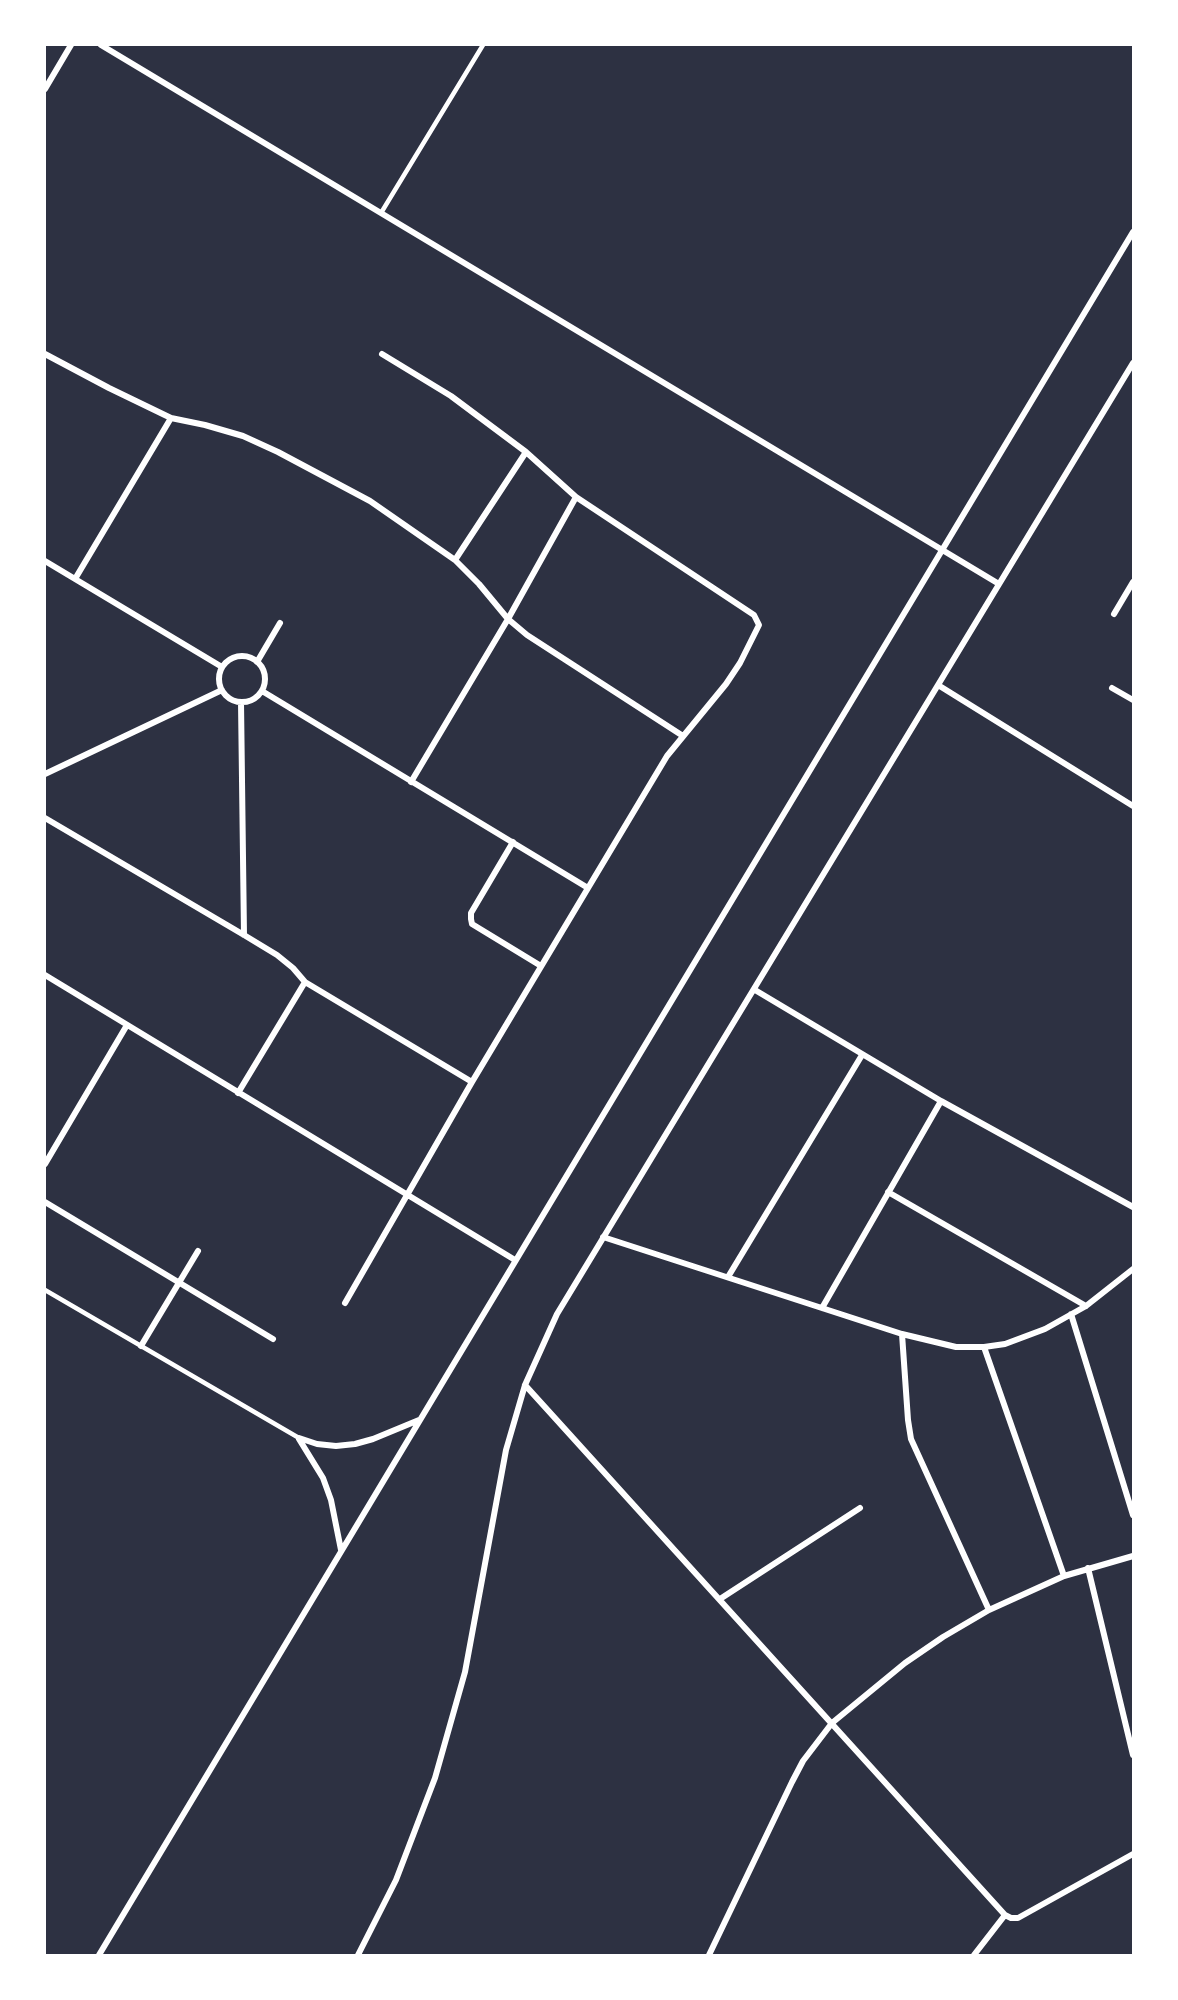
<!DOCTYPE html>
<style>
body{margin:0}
#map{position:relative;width:1178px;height:2000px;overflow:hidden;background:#2d3142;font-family:Jost,sans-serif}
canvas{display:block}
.frame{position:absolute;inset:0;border:46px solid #fff;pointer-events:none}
</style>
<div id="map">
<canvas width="1178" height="2000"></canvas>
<div class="frame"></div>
</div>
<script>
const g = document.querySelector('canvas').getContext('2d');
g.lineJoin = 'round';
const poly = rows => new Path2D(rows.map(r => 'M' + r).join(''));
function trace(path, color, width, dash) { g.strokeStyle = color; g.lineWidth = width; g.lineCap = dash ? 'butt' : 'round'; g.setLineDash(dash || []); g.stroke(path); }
trace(poly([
 [381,213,483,45],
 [45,1290,299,1438]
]), '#fff', 4.5);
trace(poly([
 [101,45,999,584],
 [45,89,71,45],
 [45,354,109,388,171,418,205,425,243,436,278,452,370,501,455,560,479,584,508,619,527,635,683,736],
 [455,560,526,452],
 [45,561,222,667],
 [75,579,171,418],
 [1114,614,1133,582],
 '219 679a23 23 0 1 1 46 0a23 23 0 1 1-46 0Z',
 [257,662,280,623],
 [938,685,1133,806],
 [1112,688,1133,700],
 [262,691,588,888],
 [241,702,244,935],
 [45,774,222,690],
 [411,782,508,619,576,497],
 [45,818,244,935,277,955,293,968,305,982,472,1082],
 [513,842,471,913,471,919,472,924,541,966],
 [45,975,515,1260],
 [755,990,941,1101,1133,1207],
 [238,1093,305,982],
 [45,1164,127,1025],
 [888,1192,1086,1306],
 [45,1202,273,1339],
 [603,1237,902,1334,956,1347,984,1347,1005,1344,1045,1329,1086,1306,1133,1269],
 [728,1277,862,1055],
 [345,1303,472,1082,667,756,726,684,740,663,759,625,754,615,576,497,526,452,451,396,382,354],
 [822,1308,941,1101],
 [1071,1314,1133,1515],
 [902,1334,908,1420,911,1439,989,1610],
 [141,1346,198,1251],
 [984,1347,1064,1576],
 [525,1385,1005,1915,1011,1918,1018,1918,1133,1854],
 [299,1438,317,1444,336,1446,355,1444,373,1439,419,1420],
 [299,1439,323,1478,331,1500,341,1550],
 [1088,1568,1133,1755],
 [720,1599,860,1508],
 [99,1955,1133,232],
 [358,1955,396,1880,435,1778,465,1672,506,1450,525,1385,557,1314,1133,363],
 [709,1955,792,1782,803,1761,832,1723,905,1663,943,1637,989,1610,1064,1576,1133,1556],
 [974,1955,1005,1915]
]), '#fff', 6);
</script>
